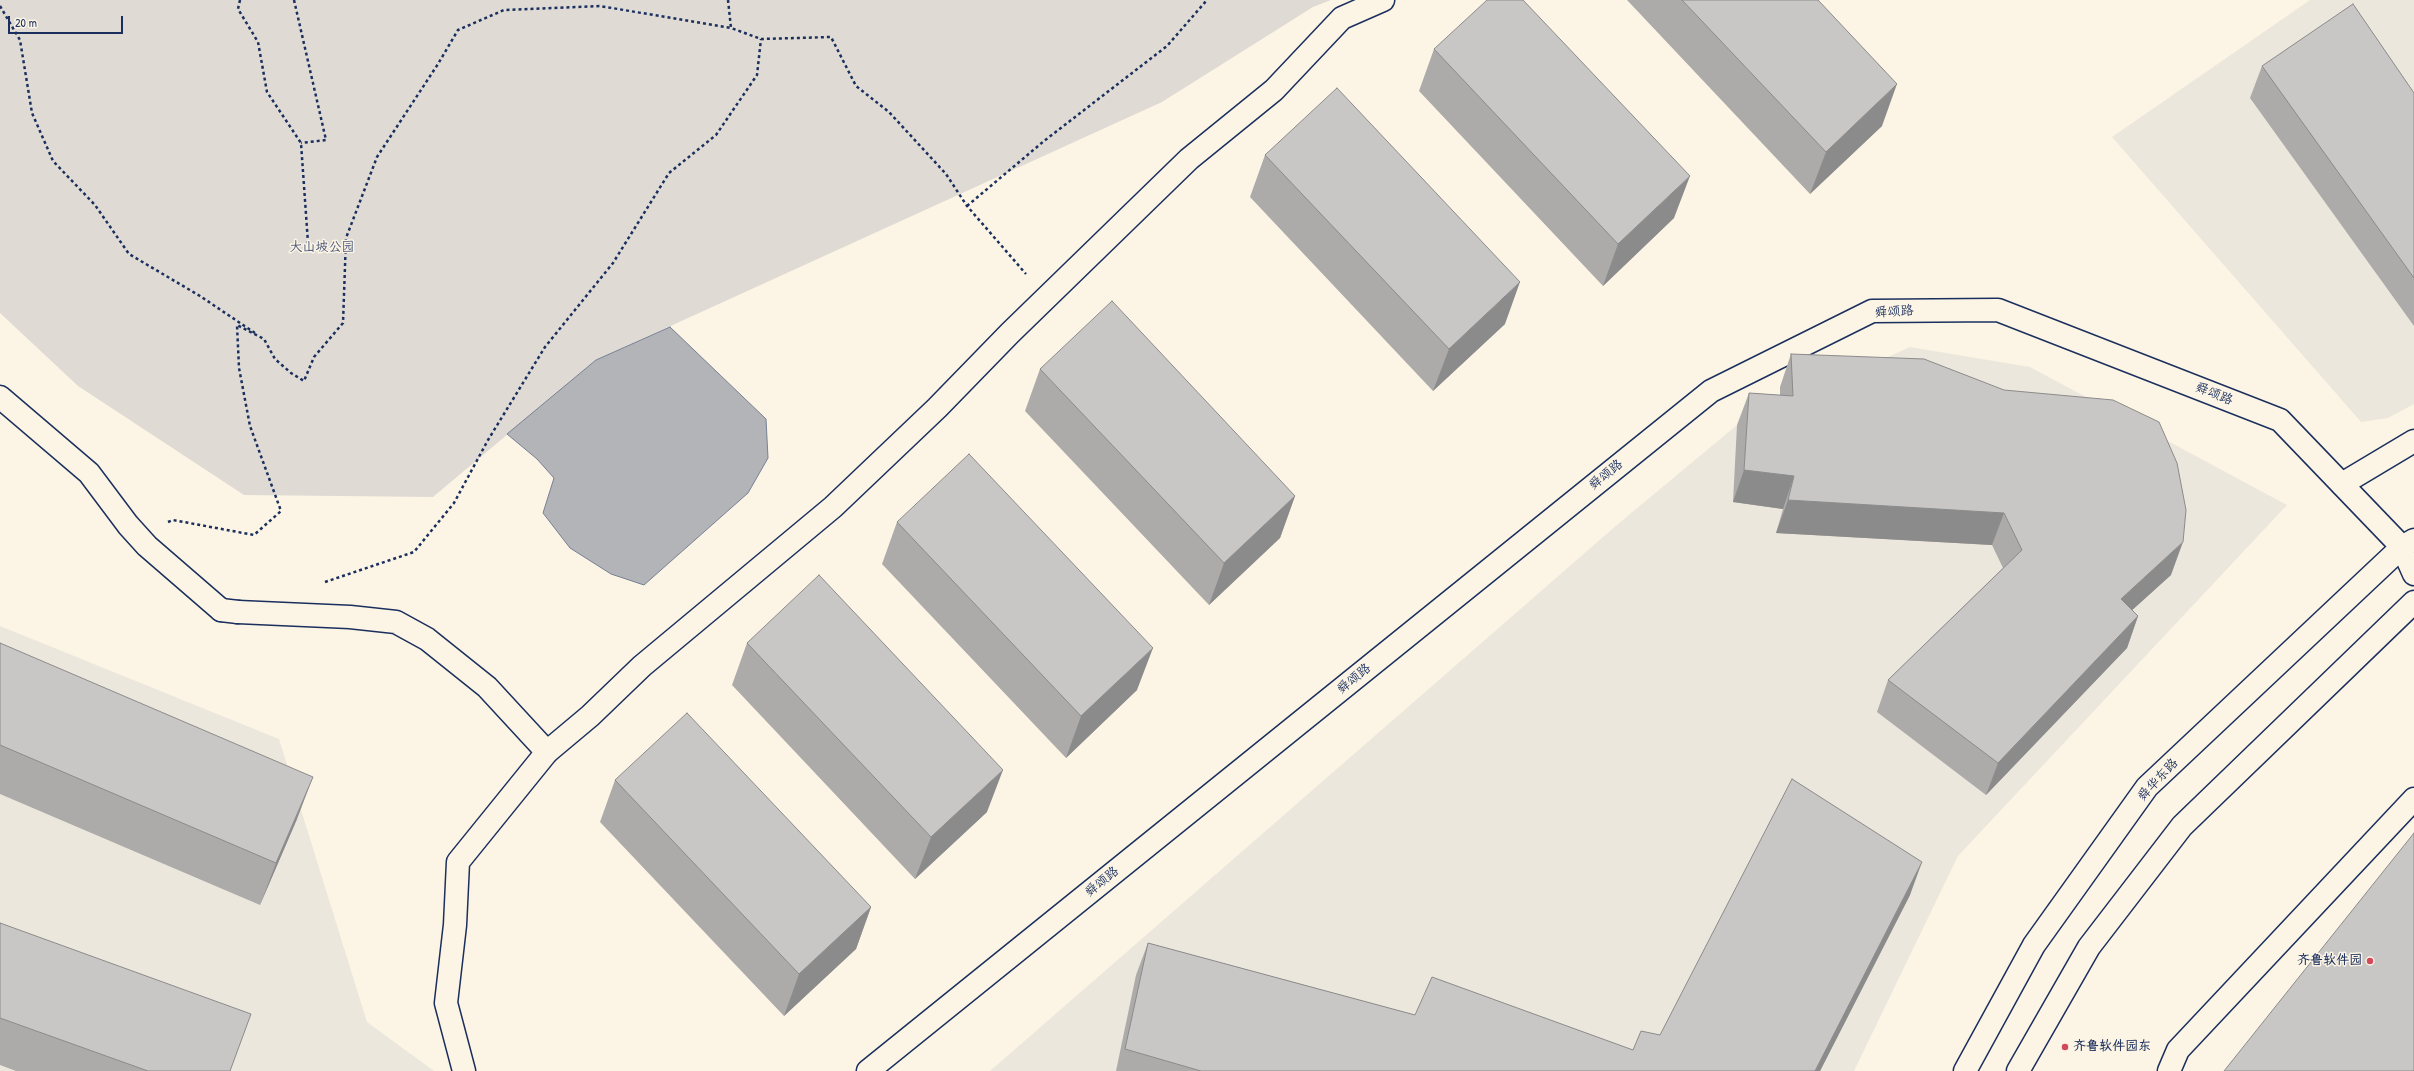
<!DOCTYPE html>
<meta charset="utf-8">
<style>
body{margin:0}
#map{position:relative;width:2414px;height:1071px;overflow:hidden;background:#fcf5e5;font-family:"Patrick Hand",sans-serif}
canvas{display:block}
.scale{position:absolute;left:8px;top:16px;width:115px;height:18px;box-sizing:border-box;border:2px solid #1b2f5e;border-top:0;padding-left:5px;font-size:12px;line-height:14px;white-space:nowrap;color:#1b2f5e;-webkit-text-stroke:3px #fcf5e5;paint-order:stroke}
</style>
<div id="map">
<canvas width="2414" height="1071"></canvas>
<div class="scale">20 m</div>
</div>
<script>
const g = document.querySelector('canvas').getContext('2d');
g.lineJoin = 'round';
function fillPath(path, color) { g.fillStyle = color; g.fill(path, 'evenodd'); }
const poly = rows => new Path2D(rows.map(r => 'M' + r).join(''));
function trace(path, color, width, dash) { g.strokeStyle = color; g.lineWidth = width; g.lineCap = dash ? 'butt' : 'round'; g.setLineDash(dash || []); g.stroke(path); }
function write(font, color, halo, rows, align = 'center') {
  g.font = font + ' "Patrick Hand","LXGW WenKai TC",sans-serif'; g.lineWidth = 3; g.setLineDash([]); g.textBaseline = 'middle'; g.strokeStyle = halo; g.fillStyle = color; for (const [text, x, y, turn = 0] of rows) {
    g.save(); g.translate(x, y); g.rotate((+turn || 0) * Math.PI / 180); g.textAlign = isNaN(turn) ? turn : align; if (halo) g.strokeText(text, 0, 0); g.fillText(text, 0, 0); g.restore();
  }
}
fillPath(poly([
 [2310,0,2414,0,2414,404,2388,418,2361,422,2112,137],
 [1910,347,2030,367,2287,505,1958,856,1854,1071,990,1071,1618,524,1737,425],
 [0,626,279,739,367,1022,434,1071,0,1071]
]), '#ece7dc');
fillPath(poly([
 [0,0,1331,0,1313,7,1162,102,596,360,433,497,244,495,78,386,0,313]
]), '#dfdbd4');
const water = poly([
 [670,327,766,419,768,458,748,493,644,585,611,574,570,548,543,513,554,478,537,459,507,434,596,360,670,327]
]);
fillPath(water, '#b2b4b8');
trace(water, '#767f94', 1);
const lane = poly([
 [0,397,89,473,128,525,147,546,221,610],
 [2342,484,2414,441],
 [238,612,350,617,396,622,427,639,487,687,547,752]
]);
const street = poly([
 [221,610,238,612],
 [464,1071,446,1003,455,925,458,862,547,752,590,716,642,666,833,507,937,408,1010,333,1189,159,1274,90,1342,18,1383,0],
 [2169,1071,2178,1050,2414,799]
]);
const secondary = poly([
 [868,1071,1711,391,1872,311,1998,310,2280,420,2402,547,2414,574],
 [1965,1071,2034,945,2147,787,2402,547,2414,540],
 [2018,1071,2089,947,2182,826,2414,602]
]);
trace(lane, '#1b2f5e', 25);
trace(street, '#1b2f5e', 25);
trace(secondary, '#1b2f5e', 25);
trace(poly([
 [240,0,238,9,258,42,267,92,301,143,308,243],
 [294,0,326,140,301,143],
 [728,0,731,28,761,39,831,37,856,86,889,112,946,174,967,206,1026,274],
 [0,6,20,40,32,113,53,161,95,205,129,254,200,296,255,333],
 [967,206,1044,141,1167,46,1207,0],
 [168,522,173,520,254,535,281,511,250,426,239,368,237,325,264,339,275,359,291,373,304,381,314,357,343,323,346,238,377,157,438,64,458,30,504,10,600,6,731,28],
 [325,582,414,552,454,503,488,440,545,347,613,263,669,173,716,135,757,75,761,39]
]), '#1b2f5e', 2.5, [3, 3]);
trace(lane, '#fcf5e5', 22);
trace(street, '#fcf5e5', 22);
trace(secondary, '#fcf5e5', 22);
fillPath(poly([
 [1627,0,1818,0,1882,126,1810,194],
 [1434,49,1674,218,1603,286,1419,91],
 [2262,66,2414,93,2414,326,2250,98],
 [1265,155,1505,324,1433,391,1250,197],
 [1791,354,2171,575,2132,610,2138,616,2127,648,1986,795,1877,712,1888,680,2003,568,1992,545,1776,533,1783,509,1733,502,1737,425,1749,393,1780,395,1780,387],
 [1040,369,1295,496,1280,538,1209,605,1025,411],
 [897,522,1137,690,1066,758,882,564],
 [0,643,297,819,260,905,0,794],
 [747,643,987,812,915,879,732,685],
 [615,780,871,907,856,949,784,1016,600,822],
 [1910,895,1820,1071,1116,1071,1136,975,1148,943,1415,1015,1633,1050],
 [0,923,230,1071,16,1071,0,1065]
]), '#acabaa');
fillPath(poly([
 [1897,84,1882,126,1810,194,1826,152],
 [1690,176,1674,218,1603,286,1618,244],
 [1520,282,1505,324,1433,391,1449,349],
 [1744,470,1794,476,1783,509,1733,502],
 [1295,496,1280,538,1209,605,1224,563],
 [1788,500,2004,513,1992,545,1776,533],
 [2183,542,2171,575,2109,631,2121,599],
 [2138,616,2127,648,1986,795,1998,763],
 [1153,648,1137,690,1066,758,1081,716],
 [1003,770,987,812,915,879,931,837],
 [313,777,297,819,260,905,276,863],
 [1922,862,1910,895,1820,1071,1815,1071],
 [871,907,856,949,784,1016,799,974]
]), '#8c8b8b');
const building = poly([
 [1487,0,1523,0,1690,176,1618,244,1434,49,1487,0],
 [1682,0,1818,0,1897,84,1826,152,1682,0],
 [2353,4,2414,93,2414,278,2262,66,2353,4],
 [1337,88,1520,282,1449,349,1265,155,1337,88],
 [1112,301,1295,496,1224,563,1040,369,1112,301],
 [1791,354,1924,359,2004,390,2113,400,2159,422,2177,463,2186,510,2183,542,2121,599,2138,616,1998,763,1888,680,2022,550,2004,513,1788,500,1794,476,1744,470,1749,393,1793,396,1791,354],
 [969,454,1153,648,1081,716,897,522,969,454],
 [819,575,1003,770,931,837,747,643,819,575],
 [0,643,313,777,276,863,0,745,0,643],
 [687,713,871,907,799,974,615,780,687,713],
 [1792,779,1922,862,1815,1071,1201,1071,1125,1049,1148,943,1415,1015,1432,977,1633,1050,1641,1031,1660,1035,1792,779],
 [2414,833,2414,1071,2224,1071,2414,833],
 [0,923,251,1014,230,1071,148,1071,0,1018,0,923]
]);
fillPath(building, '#c8c7c6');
trace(building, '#8c8b8b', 1);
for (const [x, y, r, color] of [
 [2370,961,4,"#d1495b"],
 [2065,1047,4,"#d1495b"]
]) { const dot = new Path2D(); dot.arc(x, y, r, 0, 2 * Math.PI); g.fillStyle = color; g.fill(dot); trace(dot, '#fcf5e5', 1.5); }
write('13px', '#425176', '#fcf5e5', [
 ["大山坡公园",322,248]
]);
write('13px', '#1b2f5e', '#fcf5e5', [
 ["舜颂路",1894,312,-3],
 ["舜颂路",2214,394,22],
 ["舜颂路",1606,475,-39],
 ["舜颂路",1354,679,-39],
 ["舜华东路",2158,780,-47],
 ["舜颂路",1102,882,-39]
]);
write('bold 13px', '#1b2f5e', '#fcf5e5', [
 ["齐鲁软件园",2362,961],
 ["齐鲁软件园东",2073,1047,"left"]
], 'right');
</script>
